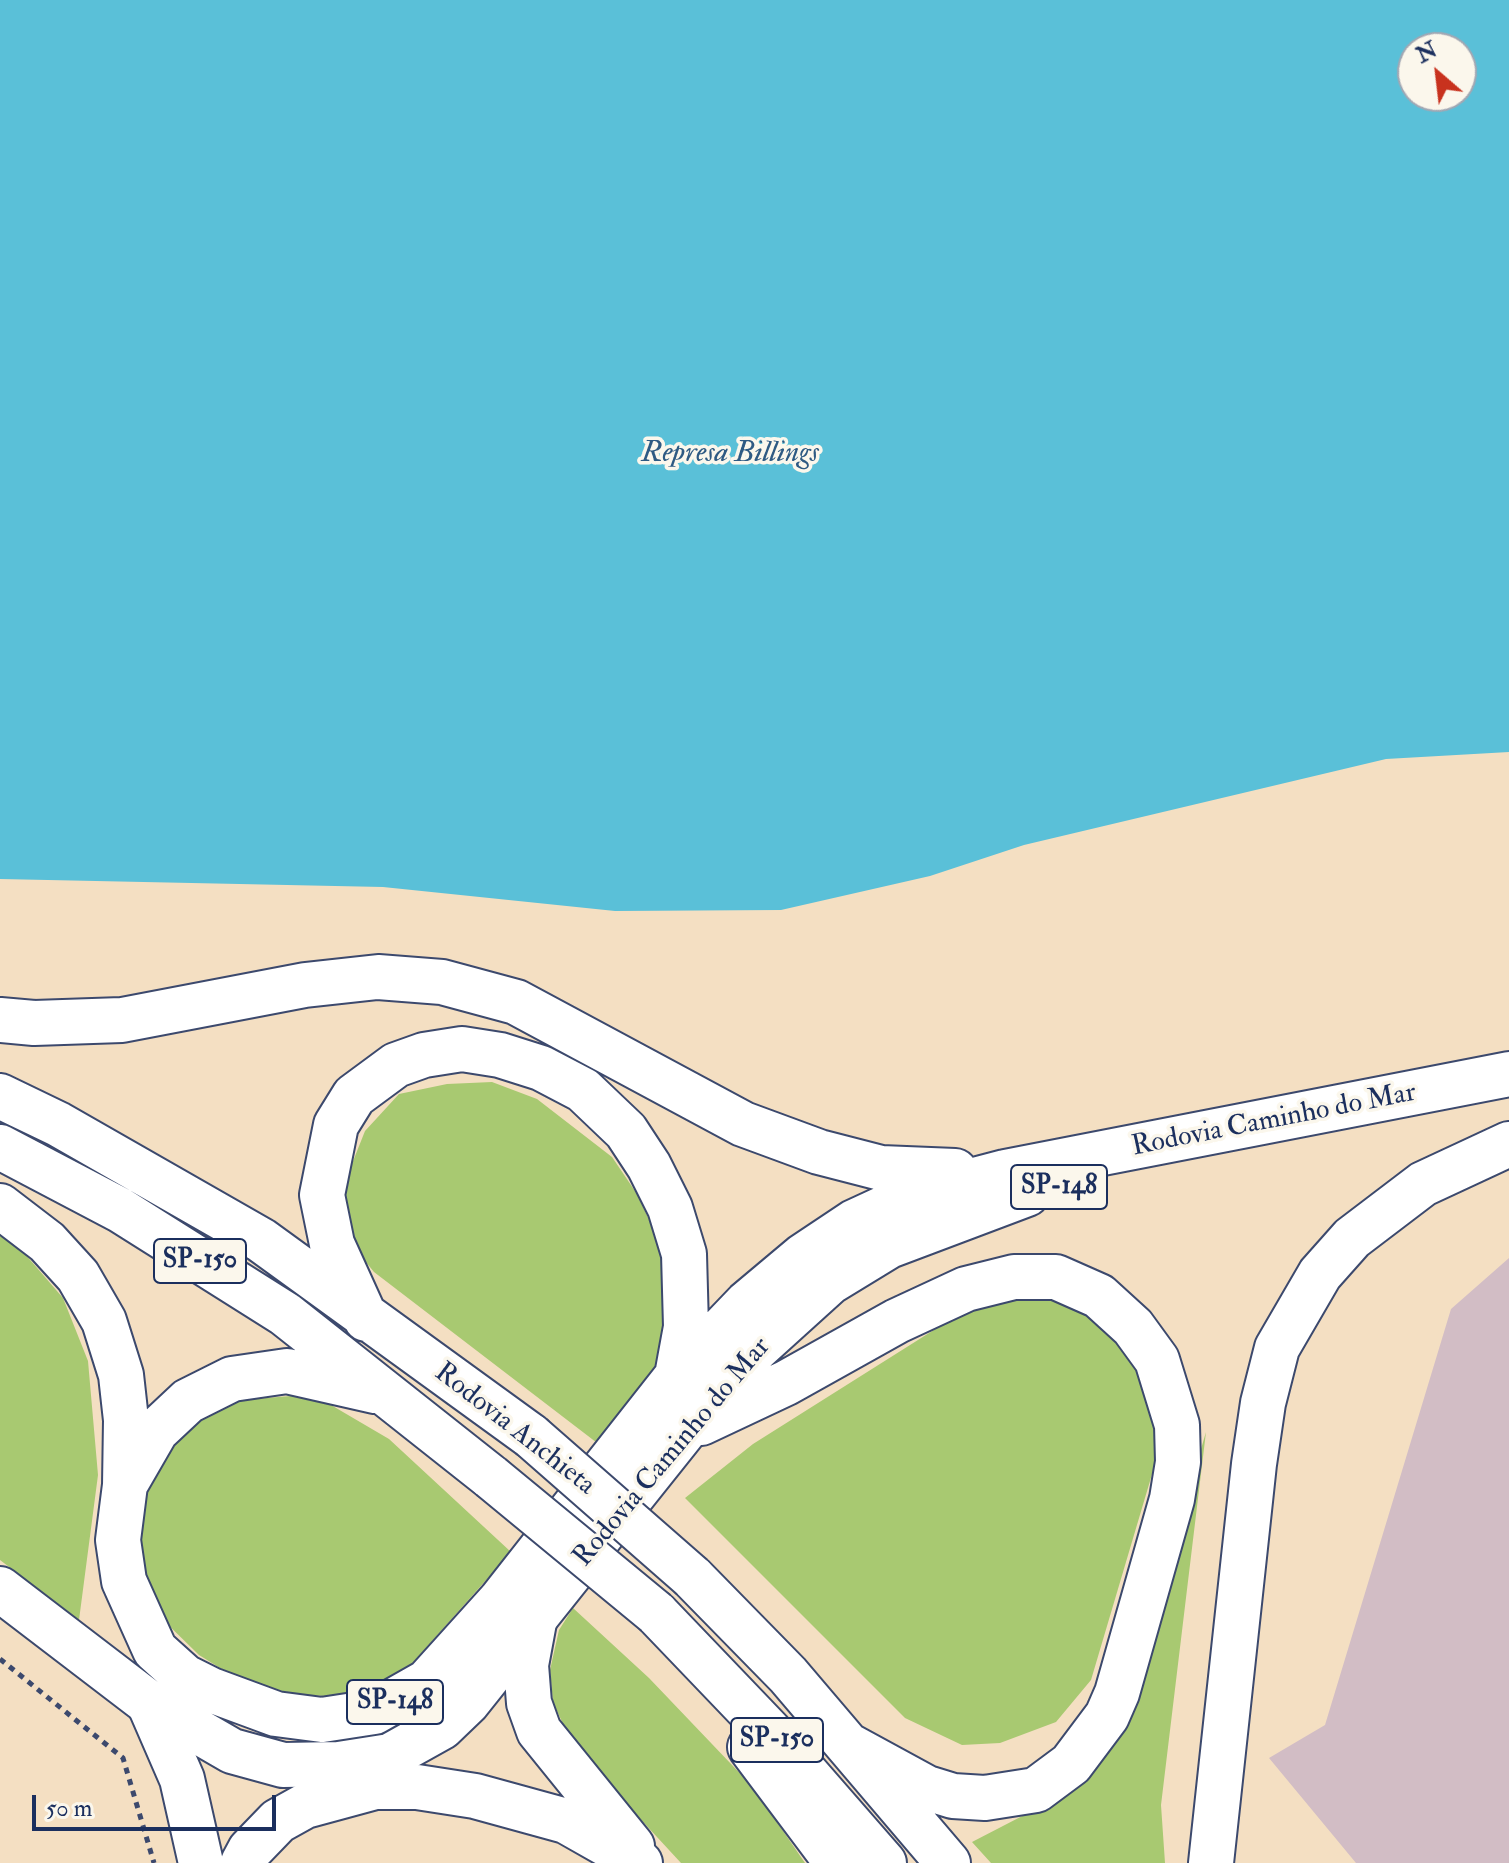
<!DOCTYPE html>
<style>
body{margin:0}
#map{position:relative;width:1509px;height:1863px;overflow:hidden;background:#f4dfc2;font-family:"IM FELL Double Pica",serif}
canvas{display:block}
.north{position:absolute;left:1397px;top:32px;width:80px;height:80px;box-sizing:border-box;background:#fbf7ec;border:2px solid #a1a7b3;border-radius:50%;rotate:332deg;font-size:22px;font-weight:700;line-height:32px;text-align:center;color:#1b2f5e}
.north::after{content:'';display:block;margin:auto;width:28px;height:36px;background:#c8321e;clip-path:polygon(50% 0,100% 100%,50% 72%,0 100%)}
.scale{position:absolute;left:32px;top:1795px;width:244px;height:36px;box-sizing:border-box;border:4px solid #1b2f5e;border-top:0;padding-left:10px;font-size:24px;line-height:28px;white-space:nowrap;color:#1b2f5e;-webkit-text-stroke:6px #fbf7ec;paint-order:stroke}
</style>
<div id="map">
<canvas width="1509" height="1863"></canvas>
<div class="north">N</div>
<div class="scale">50 m</div>
</div>
<script>
const g = document.querySelector('canvas').getContext('2d');
g.lineJoin = 'round';
function fillPath(path, color) { g.fillStyle = color; g.fill(path, 'evenodd'); }
const poly = rows => new Path2D(rows.map(r => 'M' + r).join(''));
function trace(path, color, width, dash) { g.strokeStyle = color; g.lineWidth = width; g.lineCap = dash ? 'butt' : 'round'; g.setLineDash(dash || []); g.stroke(path); }
function write(font, color, halo, rows, align = 'center') {
  g.font = font + ' "IM FELL Double Pica",serif'; g.lineWidth = 7; g.setLineDash([]); g.textBaseline = 'middle'; g.strokeStyle = halo; g.fillStyle = color; for (const [text, x, y, turn = 0] of rows) {
    g.save(); g.translate(x, y); g.rotate((+turn || 0) * Math.PI / 180); g.textAlign = isNaN(turn) ? turn : align; if (halo) g.strokeText(text, 0, 0); g.fillText(text, 0, 0); g.restore();
  }
}
fillPath(poly([
 [1509,1258,1509,1863,1356,1863,1269,1758,1325,1725,1451,1309]
]), '#d2bdc5');
fillPath(poly([
 [492,1082,537,1099,612,1157,637,1194,658,1239,671,1300,665,1357,605,1449,374,1272,357,1251,347,1229,342,1189,365,1131,399,1094,447,1084],
 [0,1236,19,1247,63,1298,88,1361,98,1475,79,1620,0,1560],
 [1007,1294,1050,1296,1098,1316,1147,1363,1158,1454,1091,1680,1056,1722,1000,1743,962,1745,905,1718,685,1498,753,1444,937,1328],
 [291,1396,331,1405,389,1439,511,1552,393,1685,350,1697,303,1695,246,1684,199,1655,157,1614,144,1579,137,1518,151,1468,179,1425,211,1408,241,1400],
 [1206,1432,1161,1805,1165,1863,991,1863,972,1842,1030,1812,1125,1707],
 [573,1608,649,1678,753,1787,805,1863,681,1863,573,1746,553,1702,550,1670,559,1630]
]), '#a8c971');
fillPath(poly([
 [0,0,1509,0,1509,752,1386,759,1024,845,930,876,781,910,615,911,383,887,0,879],
 [1413,48,1461,48,1461,96,1413,96]
]), '#5ac0d8');
const secondary = poly([
 [534,1622,526,1665,529,1703,539,1731,632,1846],
 [149,1703,182,1779,201,1863],
 [243,1863,250,1850,278,1821,305,1806,375,1787,417,1787,475,1796,566,1821,640,1863]
]);
const highway = poly([
 [0,1020,34,1023,122,1020,305,985,378,977,442,982,516,1002,743,1124,819,1152,881,1168,955,1171],
 [0,1096,58,1124,261,1240,531,1436],
 [0,1147,120,1210,285,1314,491,1477],
 [0,1206,47,1242,78,1276,104,1321,121,1375,126,1420,125,1485,118,1540,124,1581,155,1650,185,1677,211,1690,276,1714,322,1720,374,1712,427,1682,500,1601,677,1376,747,1303,803,1256,854,1222,906,1198,1005,1172,1509,1074],
 [366,1319,332,1244,322,1195,336,1125,354,1096,396,1065,424,1055,462,1049,500,1055,541,1068,583,1090,626,1131,649,1166,670,1208,684,1254,686,1327,677,1376],
 [701,1423,786,1383,897,1321,966,1289,1014,1277,1056,1277,1099,1296,1133,1327,1157,1360,1177,1425,1178,1462,1172,1499,1117,1693,1107,1716,1071,1764,1036,1790,985,1798,953,1796,927,1788,848,1745],
 [126,1483,156,1431,188,1401,232,1379,287,1371,375,1391],
 [692,1577,788,1675,948,1863],
 [0,1589,149,1703,232,1751,283,1765,339,1764,390,1756,442,1727,467,1703,684,1431,756,1349,830,1282,889,1246,1027,1194],
 [656,1613,769,1731,884,1863],
 [750,1747,837,1863],
 [1211,1863,1254,1464,1263,1403,1277,1348,1320,1274,1352,1238,1423,1184,1509,1144]
]);
trace(secondary, '#3c496d', 48);
trace(highway, '#3c496d', 48);
trace(poly([
 [0,1659,123,1758,154,1863]
]), '#3c496d', 5, [6, 6]);
trace(secondary, '#fff', 44);
trace(highway, '#fff', 44);
const highwayBridge = poly([
 [531,1436,692,1577],
 [491,1477,656,1613]
]);
trace(highwayBridge, '#3c496d', 48, []);
trace(highwayBridge, '#fff', 44);
for (const [x, y, w] of [
 [1059,1187,96],
 [200,1261,92],
 [395,1702,96],
 [777,1740,92]
]) { const box = new Path2D(); box.roundRect(x - w / 2, y - 22, w, 44, 6); g.fillStyle = '#fbf7ec'; g.fill(box); trace(box, '#1b2f5e', 2); }
write('bold 26px', '#1b2f5e', null, [
 ["SP-148",1059,1187],
 ["SP-150",200,1261],
 ["SP-148",395,1702],
 ["SP-150",777,1740]
]);
write('28px', '#1b2f5e', '#fbf7ec', [
 ["Rodovia Caminho do Mar",1274,1121,-11],
 ["Rodovia Anchieta",514,1430,38],
 ["Rodovia Caminho do Mar",673,1453,-50]
]);
write('italic 30px', '#2e5a83', '#fbf7ec', [
 ["Represa Billings",730,455]
]);
</script>
